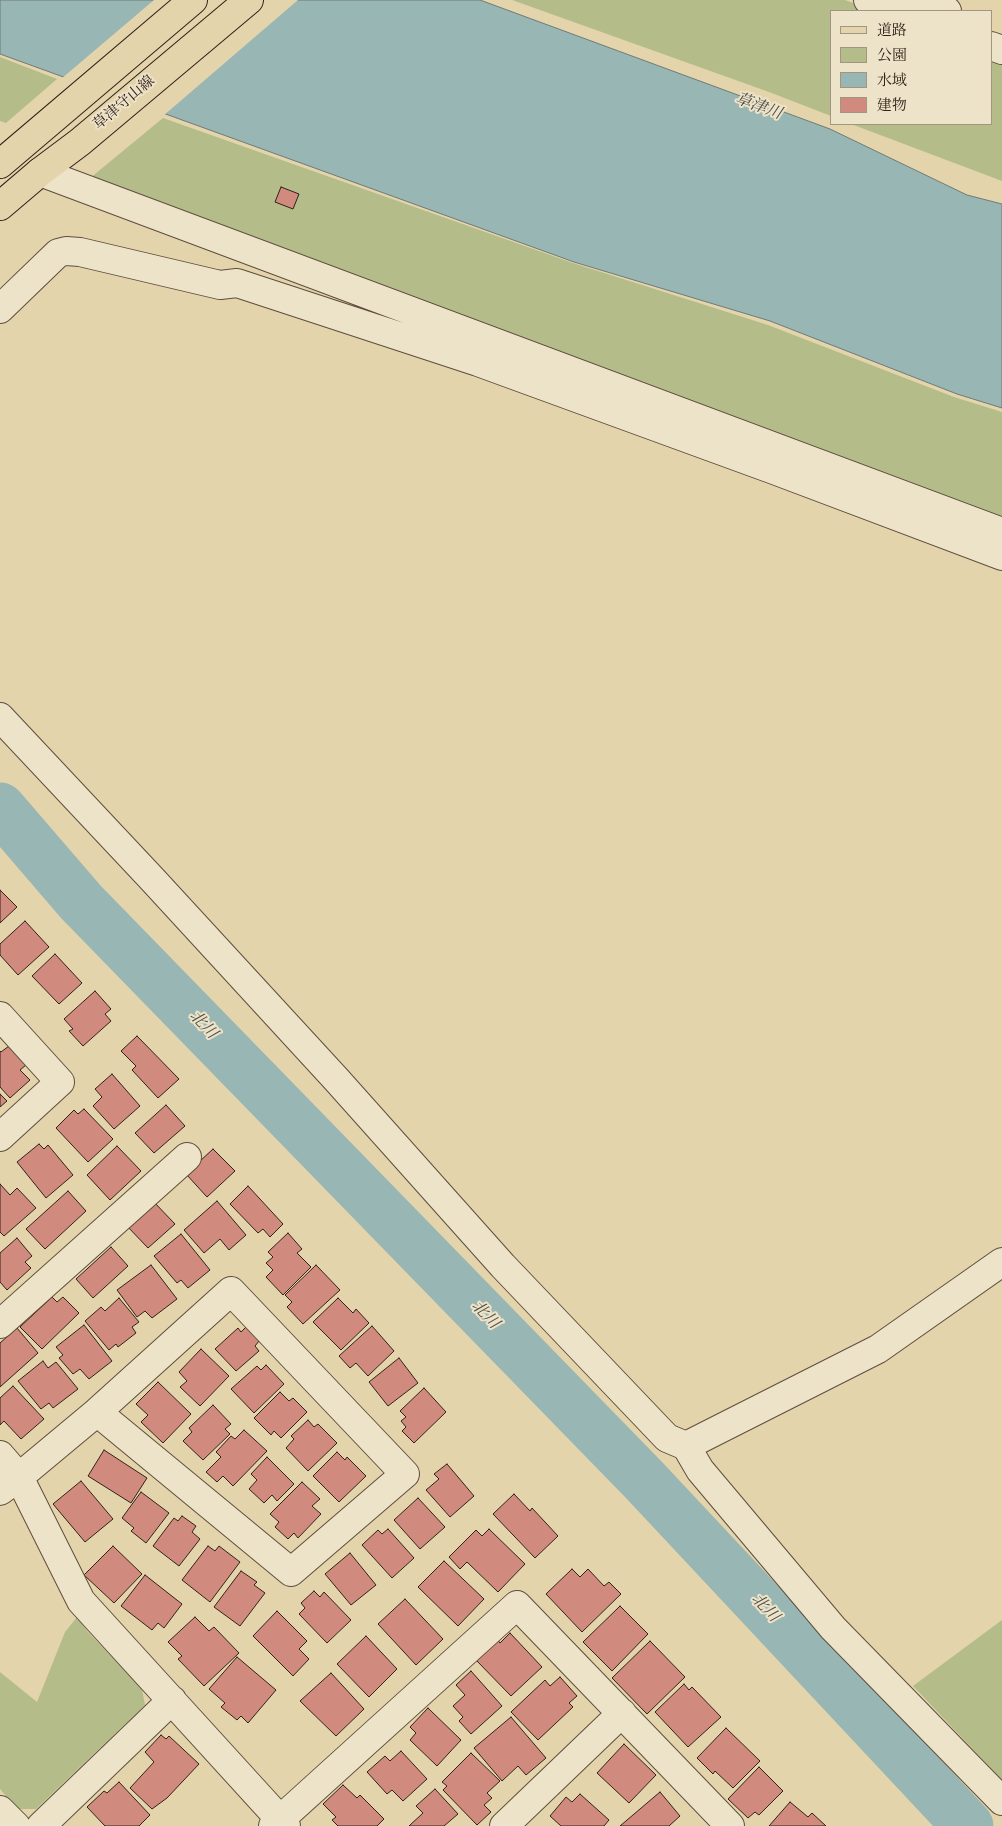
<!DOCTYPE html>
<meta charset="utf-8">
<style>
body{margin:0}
#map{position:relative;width:1002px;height:1826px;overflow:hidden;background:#e4d4ac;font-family:"Sorts Mill Goudy","Noto Serif JP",serif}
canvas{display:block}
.legend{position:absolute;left:830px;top:10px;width:162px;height:115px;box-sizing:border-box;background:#ede3c9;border:1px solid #a29582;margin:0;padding:6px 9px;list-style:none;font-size:15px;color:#312118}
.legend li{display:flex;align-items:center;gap:10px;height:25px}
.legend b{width:25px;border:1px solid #a29582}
</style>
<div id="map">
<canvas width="1002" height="1826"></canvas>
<ul class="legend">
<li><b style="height:6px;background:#e4d4ac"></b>道路</li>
<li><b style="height:14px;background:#b4bd89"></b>公園</li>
<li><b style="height:14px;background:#98b6b3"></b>水域</li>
<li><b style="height:14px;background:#d18b7e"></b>建物</li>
</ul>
</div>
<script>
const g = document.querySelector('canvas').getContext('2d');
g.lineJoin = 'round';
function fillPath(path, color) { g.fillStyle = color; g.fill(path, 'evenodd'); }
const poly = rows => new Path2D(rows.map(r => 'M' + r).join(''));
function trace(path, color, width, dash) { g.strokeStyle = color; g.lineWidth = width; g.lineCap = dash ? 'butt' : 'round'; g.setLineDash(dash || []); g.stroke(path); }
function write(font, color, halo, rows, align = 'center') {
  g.font = font + ' "Sorts Mill Goudy","Noto Serif JP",serif'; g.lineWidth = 4; g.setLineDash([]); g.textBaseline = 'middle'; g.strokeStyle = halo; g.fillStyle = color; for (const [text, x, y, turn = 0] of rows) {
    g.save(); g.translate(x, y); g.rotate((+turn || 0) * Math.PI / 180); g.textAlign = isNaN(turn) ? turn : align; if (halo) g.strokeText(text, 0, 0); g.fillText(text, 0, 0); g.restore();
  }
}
fillPath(poly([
 [512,0,845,0,875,11,831,11,831,116,769,92],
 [991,54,1002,58,1002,181,851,124,991,124],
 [0,57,57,79,6,123,0,121],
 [163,118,573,263,768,325,954,397,1002,412,1002,521,84,183],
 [77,1617,88,1632,142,1689,145,1705,36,1809,17,1809,0,1789,0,1672,37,1702,65,1632],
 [1002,1620,1002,1780,913,1686]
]), '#b4bd89');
const water = poly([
 [0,0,480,0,830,129,967,195,1002,204,1002,408,957,394,770,321,574,262,0,54,0,0]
]);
fillPath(water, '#98b6b3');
trace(water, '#6f7a75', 1);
fillPath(poly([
 [154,0,298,0,163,116,61,79]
]), '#e4d4ac');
trace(poly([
 [0,808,81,902,644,1480,968,1826]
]), '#98b6b3', 51);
const building = poly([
 [281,187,299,194,293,209,275,202,281,187],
 [0,890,17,907,0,923,0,890],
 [25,921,49,947,18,975,0,955,0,944,25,921],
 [55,954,82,983,59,1004,32,976,55,954],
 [95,991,111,1009,105,1014,111,1021,83,1046,69,1031,73,1029,64,1019,95,991],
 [137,1036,179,1079,158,1098,132,1070,136,1066,121,1051,137,1036],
 [9,1046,26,1065,20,1070,30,1080,10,1098,0,1087,0,1051,1,1052,9,1046],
 [112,1074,140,1106,114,1129,93,1106,102,1097,95,1089,112,1074],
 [0,1094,7,1101,0,1107,0,1094],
 [166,1105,185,1126,154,1153,135,1133,166,1105],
 [84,1109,113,1139,88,1162,56,1128,74,1110,78,1114,84,1109],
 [39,1144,44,1149,48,1145,73,1175,46,1198,17,1162,39,1144],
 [117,1146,141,1171,110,1200,87,1175,117,1146],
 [213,1149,235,1171,207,1197,186,1174,213,1149],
 [0,1184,10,1195,17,1188,36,1208,4,1236,0,1232,0,1184],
 [248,1186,283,1224,270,1237,263,1229,258,1233,230,1204,248,1186],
 [68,1191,86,1211,45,1249,26,1229,68,1191],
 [152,1200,175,1224,148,1248,126,1225,152,1200],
 [217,1201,246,1235,229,1250,220,1239,204,1253,184,1230,217,1201],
 [288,1233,302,1249,297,1253,311,1267,283,1295,266,1277,273,1270,266,1263,273,1257,268,1252,288,1233],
 [181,1234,210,1270,188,1288,181,1280,177,1283,154,1256,181,1234],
 [17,1238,32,1256,25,1262,31,1268,7,1290,0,1282,0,1253,17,1238],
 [111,1247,128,1266,93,1298,76,1279,111,1247],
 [151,1265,177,1299,152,1318,145,1311,137,1317,117,1290,151,1265],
 [316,1265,340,1290,303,1324,287,1307,292,1302,285,1295,316,1265],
 [52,1297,57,1302,63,1297,79,1313,42,1349,20,1327,52,1297],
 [119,1298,139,1322,132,1327,136,1333,118,1347,116,1344,109,1350,85,1321,101,1307,105,1311,119,1298],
 [338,1298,353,1313,356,1309,369,1323,341,1350,313,1322,338,1298],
 [84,1325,112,1361,89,1379,80,1369,73,1374,59,1358,63,1355,56,1347,84,1325],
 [372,1326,394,1351,368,1376,356,1363,350,1368,339,1356,372,1326],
 [246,1327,259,1341,255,1346,259,1351,236,1371,215,1349,238,1328,241,1332,246,1327],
 [17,1328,38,1353,0,1387,0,1343,17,1328],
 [201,1349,229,1376,200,1406,180,1387,187,1381,179,1372,201,1349],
 [399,1358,418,1383,388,1406,369,1382,399,1358],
 [43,1361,48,1368,56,1362,78,1389,53,1408,49,1403,41,1409,18,1381,43,1361],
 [266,1365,284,1384,254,1413,231,1389,257,1366,261,1370,266,1365],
 [158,1382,191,1414,163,1443,141,1422,148,1415,136,1404,158,1382],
 [13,1386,44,1419,21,1439,4,1421,0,1425,0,1398,13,1386],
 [424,1388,446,1412,414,1443,402,1431,406,1427,401,1421,406,1417,400,1411,424,1388],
 [280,1392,289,1401,293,1398,307,1412,281,1438,274,1431,271,1435,254,1418,280,1392],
 [213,1405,231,1424,225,1429,230,1434,203,1460,183,1441,192,1432,189,1428,213,1405],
 [308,1420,314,1427,318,1424,337,1443,308,1471,286,1448,294,1439,291,1436,308,1420],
 [244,1430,267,1451,233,1486,223,1476,217,1482,206,1472,221,1457,216,1452,231,1436,235,1439,244,1430],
 [104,1450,147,1478,131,1503,88,1476,104,1450],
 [337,1452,345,1460,347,1457,366,1476,339,1502,313,1476,337,1452],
 [267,1457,294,1484,277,1501,272,1495,264,1503,249,1489,257,1480,251,1474,267,1457],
 [447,1464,474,1496,450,1517,426,1490,439,1479,434,1474,447,1464],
 [81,1481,113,1519,85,1542,53,1504,81,1481],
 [302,1482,320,1499,312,1506,321,1514,298,1538,294,1533,288,1539,275,1527,279,1522,270,1514,302,1482],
 [141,1492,169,1513,146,1543,131,1531,134,1528,122,1518,141,1492],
 [514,1494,530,1511,532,1508,558,1536,535,1558,493,1514,514,1494],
 [418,1498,445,1527,420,1549,394,1520,418,1498],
 [182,1516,196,1526,192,1532,200,1539,179,1566,153,1546,174,1518,178,1521,182,1516],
 [388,1529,414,1558,392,1578,362,1545,378,1530,382,1534,388,1529],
 [489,1529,525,1564,498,1592,467,1562,460,1569,449,1557,476,1530,482,1536,489,1529],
 [113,1546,142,1574,114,1603,84,1575,113,1546],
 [208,1546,215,1551,219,1546,240,1562,210,1602,182,1580,208,1546],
 [350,1553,376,1585,351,1605,325,1574,350,1553],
 [444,1561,484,1599,458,1626,418,1587,444,1561],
 [572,1569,580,1577,588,1569,604,1586,609,1582,621,1594,582,1632,546,1594,572,1569],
 [241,1571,257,1582,254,1585,265,1593,240,1626,214,1607,241,1571],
 [145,1575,182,1604,164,1628,158,1623,152,1630,121,1606,145,1575],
 [314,1591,320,1597,324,1592,351,1620,327,1643,299,1614,305,1608,301,1603,314,1591],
 [405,1599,443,1639,416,1665,378,1624,405,1599],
 [620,1606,648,1634,612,1671,583,1642,620,1606],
 [277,1611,307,1641,299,1649,309,1659,293,1676,253,1636,277,1611],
 [195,1617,209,1631,214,1627,239,1653,204,1686,178,1659,182,1656,168,1642,195,1617],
 [510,1633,542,1667,511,1696,475,1659,497,1639,500,1643,510,1633],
 [366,1636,397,1669,369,1697,337,1664,366,1636],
 [650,1641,685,1677,647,1714,612,1678,650,1641],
 [237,1657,276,1690,248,1723,241,1716,237,1720,221,1707,225,1703,209,1689,237,1657],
 [471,1671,502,1706,471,1734,459,1721,463,1717,453,1706,465,1695,456,1685,471,1671],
 [331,1673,364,1709,336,1736,300,1701,331,1673],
 [560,1677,577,1696,569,1703,573,1707,538,1740,511,1712,545,1680,550,1686,560,1677],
 [684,1684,689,1690,692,1687,721,1717,688,1747,655,1712,684,1684],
 [428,1708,461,1740,437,1766,410,1740,416,1733,410,1727,428,1708],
 [511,1717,546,1758,526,1775,518,1766,502,1781,474,1748,511,1717],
 [726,1728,760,1761,733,1788,715,1771,713,1774,697,1758,726,1728],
 [161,1735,166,1739,169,1736,199,1764,167,1798,152,1809,130,1788,154,1762,145,1752,161,1735],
 [624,1744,656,1775,629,1803,597,1773,624,1744],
 [401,1751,427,1779,403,1801,392,1790,387,1794,367,1772,385,1756,390,1761,401,1751],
 [471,1753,500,1781,487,1793,492,1798,484,1805,491,1812,477,1825,443,1790,447,1786,442,1782,471,1753],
 [759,1767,783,1791,759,1815,755,1812,748,1818,728,1799,759,1767],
 [119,1782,150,1815,139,1826,105,1826,87,1807,104,1791,107,1793,119,1782],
 [343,1785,357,1798,360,1795,384,1819,377,1826,338,1826,332,1820,336,1817,323,1804,343,1785],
 [435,1789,458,1814,444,1826,409,1826,423,1813,416,1806,435,1789],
 [660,1792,680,1816,669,1826,620,1826,660,1792],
 [580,1794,609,1820,604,1826,561,1826,550,1816,566,1797,572,1802,580,1794],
 [790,1802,808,1817,812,1813,826,1826,769,1826,790,1802]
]);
fillPath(building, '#d18b7e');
trace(building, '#312118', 1);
const minor = poly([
 [868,0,899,11],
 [916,0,947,11],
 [991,46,1002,50],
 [40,172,1002,532],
 [0,309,58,253,66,251,80,252,220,285,237,283,478,362,774,470,1002,556],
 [0,717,153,880,336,1079,503,1266,667,1438,686,1446,700,1470,833,1628,1002,1801],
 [0,1016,60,1082,0,1137],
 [0,1324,187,1157],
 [686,1446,878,1349,1002,1262],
 [0,1455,19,1477,81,1601,286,1826],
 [0,1491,19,1477,97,1412,231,1291,405,1474,291,1572,97,1412],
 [0,1810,16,1826],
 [41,1826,172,1700],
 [273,1826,517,1605,730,1826],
 [504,1826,622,1713]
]);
const major = poly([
 [0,164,193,0],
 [0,206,40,172,80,142,249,0]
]);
trace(minor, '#5e4e3d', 30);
trace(major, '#312118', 30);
trace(minor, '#ede3c9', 28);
trace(major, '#e4d4ac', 28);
write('15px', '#312118', '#ede3c9', [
 ["草津守山線",125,104,-40]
]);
write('italic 16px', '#504e46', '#ede3c9', [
 ["草津川",758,108,20],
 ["北川",202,1026,46],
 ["北川",484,1316,46],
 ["北川",764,1609,47]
]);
</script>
